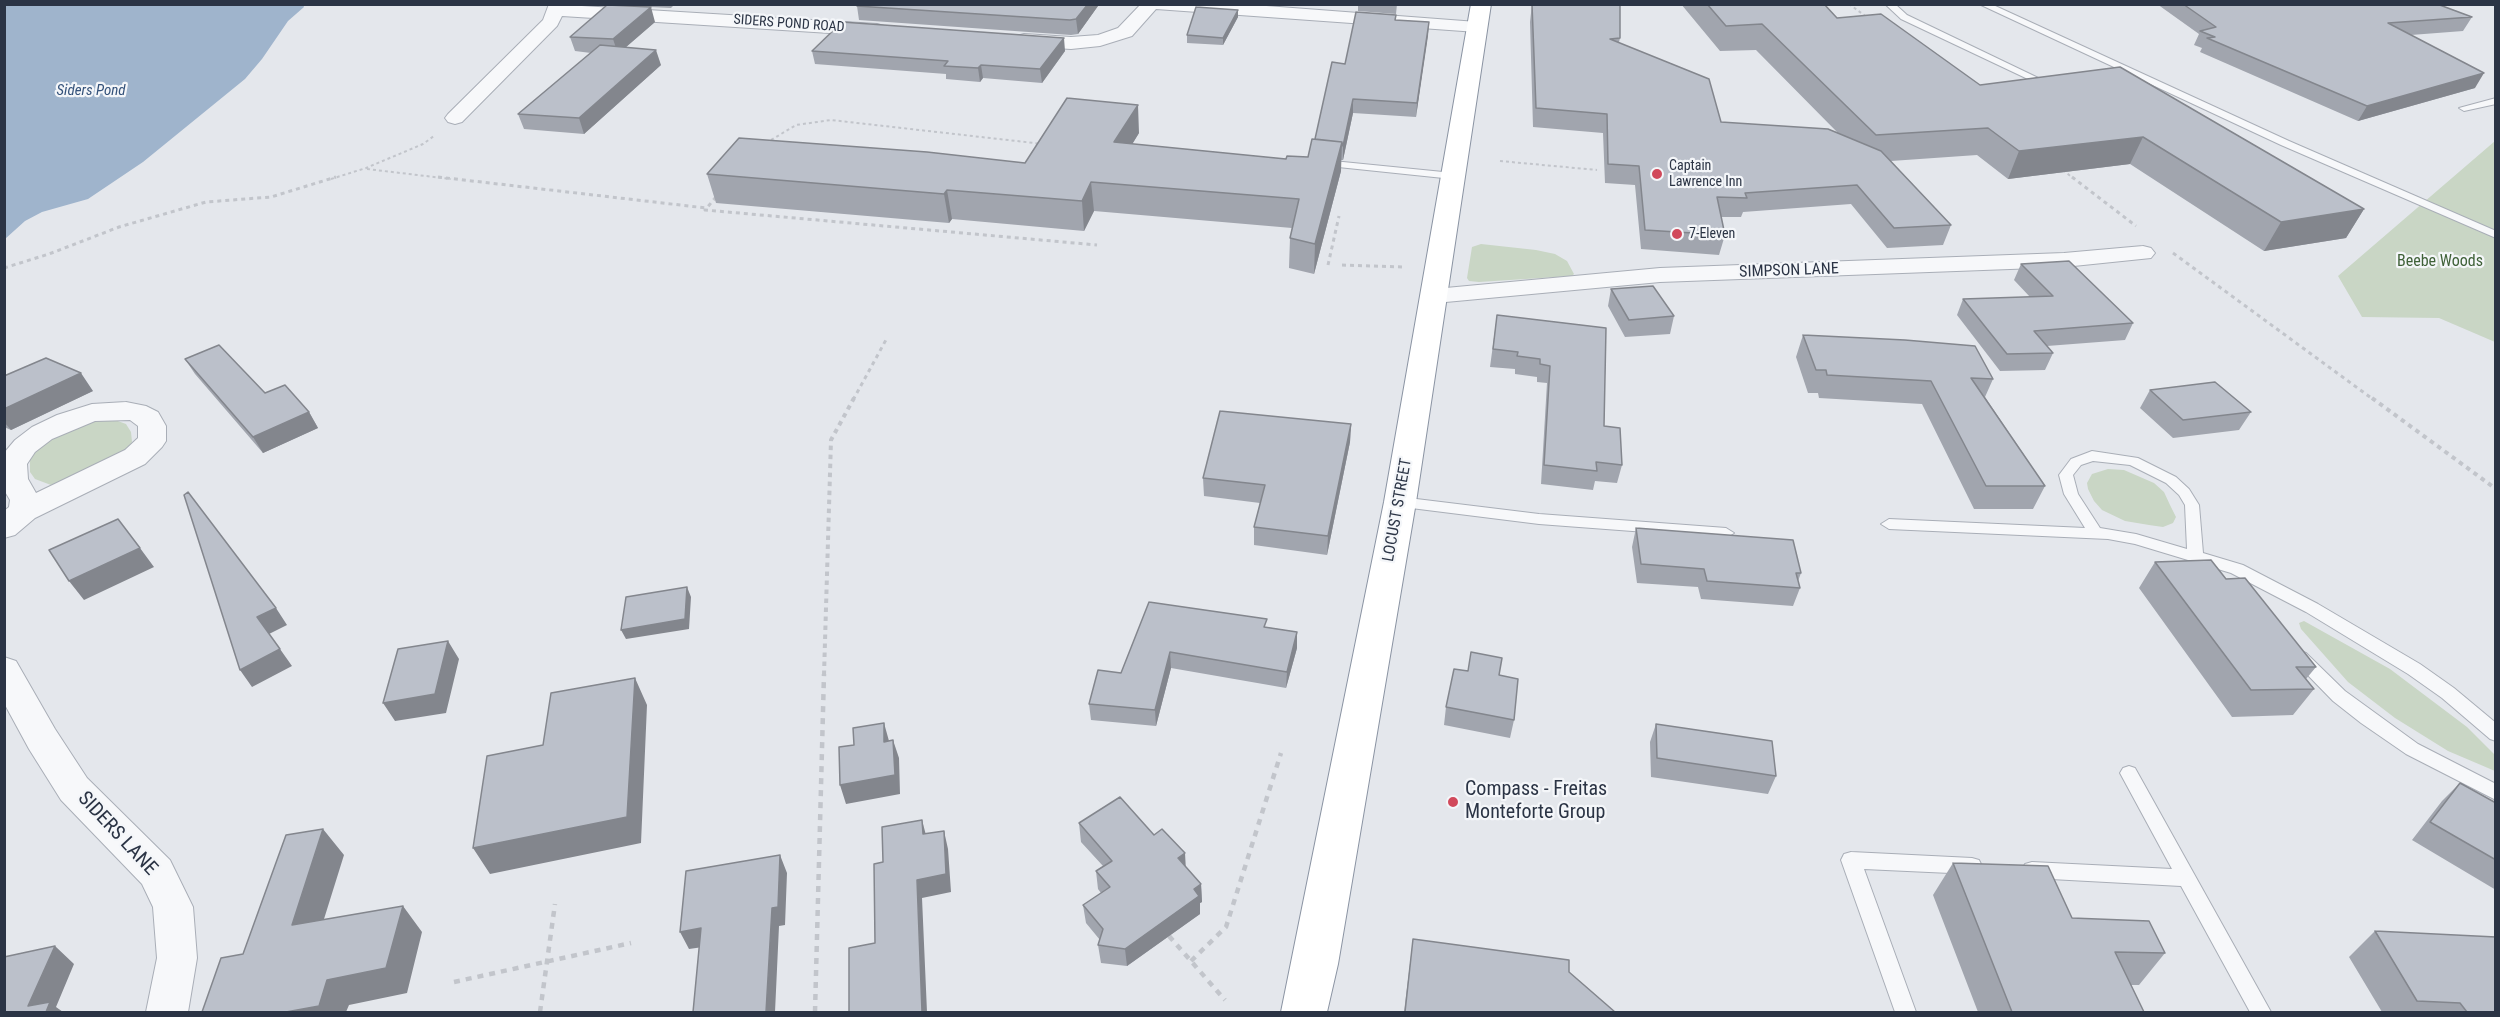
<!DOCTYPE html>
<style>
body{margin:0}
#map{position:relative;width:2500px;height:1017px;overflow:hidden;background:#e4e7ec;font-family:"Roboto Condensed",sans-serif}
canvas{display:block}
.frame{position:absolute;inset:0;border:6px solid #2b3445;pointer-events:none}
</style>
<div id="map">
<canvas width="2500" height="1017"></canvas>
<div class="frame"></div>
</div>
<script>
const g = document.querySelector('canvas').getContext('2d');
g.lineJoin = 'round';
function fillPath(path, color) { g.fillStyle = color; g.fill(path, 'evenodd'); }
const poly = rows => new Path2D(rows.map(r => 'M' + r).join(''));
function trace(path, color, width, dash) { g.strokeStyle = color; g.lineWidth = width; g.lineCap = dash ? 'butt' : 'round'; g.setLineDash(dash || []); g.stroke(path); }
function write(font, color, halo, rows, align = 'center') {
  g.font = font + ' "Roboto Condensed",sans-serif'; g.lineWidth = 4.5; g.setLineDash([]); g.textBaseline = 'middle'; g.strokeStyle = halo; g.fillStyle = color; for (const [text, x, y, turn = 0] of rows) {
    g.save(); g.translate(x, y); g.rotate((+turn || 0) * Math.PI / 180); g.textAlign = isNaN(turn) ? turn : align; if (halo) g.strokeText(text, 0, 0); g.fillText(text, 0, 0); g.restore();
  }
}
fillPath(poly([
 [2495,141,2495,342,2439,318,2362,317,2338,276],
 [1481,244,1536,250,1555,254,1567,261,1574,274,1572,276,1479,282,1469,281,1467,278,1472,247],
 [100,419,115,420,126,424,131,432,132,442,128,449,61,483,51,485,35,479,30,472,30,457,48,438],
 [2108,469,2124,470,2154,483,2164,492,2170,505,2176,517,2173,523,2163,527,2149,525,2125,521,2102,510,2094,501,2088,489,2087,483,2092,474],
 [2304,621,2390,669,2467,727,2495,755,2495,771,2448,751,2395,718,2348,682,2301,629,2299,623]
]), '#c9d6c5');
fillPath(poly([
 [5,4,303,4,304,7,288,21,262,59,245,79,143,162,88,199,42,212,25,221,5,239]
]), '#9fb4cc');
const lane = poly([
 [1885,4,1895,4,1907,15,2057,87,2049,89,1901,19,1885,4],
 [1979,4,1991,4,2289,141,2496,231,2496,238,2281,145,1979,4],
 [2496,98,2496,104,2464,111,2459,108,2496,98],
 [1323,160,1453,173,1458,176,1453,179,1319,165,1319,161,1323,160],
 [2092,451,2138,458,2176,477,2189,489,2199,505,2203,553,2243,565,2318,604,2420,664,2454,688,2496,723,2496,741,2490,739,2442,698,2408,674,2306,612,2231,573,2135,544,2108,539,1889,529,1881,524,1889,519,2085,528,2064,494,2059,475,2071,459,2092,451],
 [2093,461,2130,465,2166,483,2179,495,2185,505,2187,549,2136,534,2100,528,2078,494,2073,475,2081,465,2093,461],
 [1400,497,1539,514,1726,528,1734,533,1726,538,1539,524,1395,506,1393,502,1400,497],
 [2300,651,2306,653,2345,691,2418,744,2496,784,2496,800,2406,754,2361,723,2333,701,2294,661,2292,657,2294,653,2300,651],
 [2129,766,2135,768,2271,1012,2250,1012,2181,886,2032,878,2025,876,2022,870,2025,864,2032,862,2172,869,2120,773,2123,768,2129,766],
 [1851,852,1972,858,1979,860,1982,866,1979,872,1972,874,1864,869,1916,1012,1895,1012,1841,860,1844,854,1851,852]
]);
const street = poly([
 [549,4,877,24,884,26,886,30,884,34,877,36,562,16,557,26,462,122,455,124,448,122,445,118,448,114,543,20,549,4],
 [1141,4,1240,4,1477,22,1483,23,1486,27,1483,31,1477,32,1156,9,1132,36,1100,46,1071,49,1024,46,1017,44,1015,40,1017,36,1024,34,1071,37,1098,35,1118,28,1141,4],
 [2143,246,2151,248,2155,253,2151,258,2064,267,1660,282,1435,303,1426,301,1423,296,1426,291,1435,289,1660,268,2064,253,2143,246],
 [126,402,146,406,158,412,166,426,166,441,162,447,145,464,35,518,15,535,4,538,4,511,9,507,10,500,4,490,4,453,15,440,32,427,57,415,92,404,126,402],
 [130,420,138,426,138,438,125,450,36,493,28,479,27,464,35,452,52,439,95,421,130,420],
 [4,657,16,661,55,729,87,778,170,860,193,907,197,958,188,1012,146,1012,157,958,153,907,142,884,61,800,29,749,4,703,4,657]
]);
const highway = poly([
 [1471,4,1491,4,1416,502,1338,964,1327,1012,1281,1012,1384,502,1471,4]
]);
trace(lane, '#a9aeb7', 2);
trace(street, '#a9aeb7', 2);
trace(highway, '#8b94a3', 2);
trace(poly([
 [1849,4,1868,18],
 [766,143,796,125,831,120,1043,144],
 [1500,161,1597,170],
 [367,169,451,179],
 [2063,170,2074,179],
 [331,179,366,168,423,144,434,136]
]), '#c2c5cb', 2, [3, 3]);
trace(poly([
 [438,177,706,208],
 [2072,177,2136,226],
 [716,197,705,210,1097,245],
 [2173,253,2374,400],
 [1328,265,1339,216],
 [1342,265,1405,267],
 [4,268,49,254,119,227,206,202,271,197,336,177],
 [853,400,887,338]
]), '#c2c5cb', 3, [4, 4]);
trace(poly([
 [2372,398,2496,489],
 [824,675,831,440,854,398]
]), '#c2c5cb', 4, [4.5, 4.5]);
trace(poly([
 [1169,936,1225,1000],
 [1191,961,1226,927,1281,753],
 [454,982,631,943],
 [540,1012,555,904],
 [815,1012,824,674]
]), '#c2c5cb', 4.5, [6, 6]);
fillPath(lane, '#f7f8fa');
fillPath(street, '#f7f8fa');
fillPath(highway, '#fff');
fillPath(poly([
 [629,4,675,4,671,8,629,6],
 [858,4,1098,4,1098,6,1078,34,1071,35,859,20,857,6],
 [1358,4,1397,4,1396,14,1358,11],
 [1532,4,1620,38,1619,42,1721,122,1837,132,1756,50,1720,51,1681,4,1824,4,1837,18,1980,85,2120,67,2364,209,2346,238,2264,251,2130,164,2008,179,1977,155,1891,161,1951,225,1943,245,1887,248,1851,204,1743,212,1741,217,1721,217,1725,235,1719,255,1641,249,1635,185,1605,183,1603,133,1533,127,1530,22],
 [2157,4,2437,4,2472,17,2463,31,2411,35,2475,88,2358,121,2200,52,2202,48,2194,45,2199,34],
 [1238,10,1238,17,1223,45,1187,43,1187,35],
 [1395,20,1429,22,1416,117,1353,113,1343,160,1341,160,1341,171,1314,274,1289,268,1290,238,1292,228,1094,211,1084,231,952,219,949,223,716,203,707,174,1025,163,1139,133,1132,144,1286,159,1308,157,1345,64],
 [655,22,626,47,661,65,584,134,524,129,518,114,591,53,575,51,570,37],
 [812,51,1065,51,1042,83,983,78,980,82,946,79,946,74,815,64],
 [2021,264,2133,323,2125,340,2047,346,2053,353,2045,370,2000,371,1957,315,1963,299,2030,297,2014,280],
 [1611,289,1674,316,1670,334,1625,337,1608,306],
 [1497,315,1606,328,1604,426,1622,465,1617,483,1595,481,1593,490,1541,484,1547,383,1537,382,1537,377,1515,374,1515,369,1490,367],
 [1803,335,1993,379,1985,397,2045,486,2033,509,1974,509,1922,404,1819,398,1818,393,1808,393,1796,357],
 [185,359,309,412,318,428,263,453,195,374],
 [4,376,93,391,11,430,4,427],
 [2150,390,2251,412,2239,430,2173,438,2140,408],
 [1351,424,1350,442,1327,555,1254,545,1254,527,1260,503,1204,496,1203,478],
 [1636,528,1801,573,1798,581,1800,588,1793,606,1701,599,1698,587,1637,583,1632,547],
 [2155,562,2226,579,2316,667,2306,679,2314,689,2293,715,2232,717,2139,588],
 [1149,602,1266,627,1297,632,1297,648,1286,688,1171,668,1156,726,1091,720,1089,704,1121,673],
 [1468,671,1499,675,1514,720,1510,738,1444,725,1446,707],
 [1656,724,1776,776,1768,794,1651,777,1650,742],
 [2460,783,2496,803,2496,890,2412,840,2442,801],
 [1079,823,1154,835,1185,853,1185,866,1201,884,1202,902,1200,903,1200,914,1127,966,1101,963,1098,945,1100,940,1086,923,1083,905,1101,893,1098,889,1096,871,1103,866,1081,842],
 [1953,863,2072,918,2165,953,2139,985,2131,985,2144,1012,1978,1012,1933,895],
 [2375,931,2496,1012,2382,1012,2349,957],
 [1413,939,1569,972,1615,1012,1404,1012]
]), '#a1a5ae');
fillPath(poly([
 [1088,4,1098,4,1098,6,1078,34,1076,19],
 [651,7,655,22,618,54,613,39],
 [1238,10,1238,17,1223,45,1223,38],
 [1429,22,1428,36,1416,117,1417,103],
 [1064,38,1065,51,1042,83,1040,69],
 [656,50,661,65,584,134,579,118],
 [981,65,983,78,980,82,978,68],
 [2484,73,2475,88,2358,121,2367,106],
 [1353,99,1353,113,1343,160,1343,146],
 [1138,105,1139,133,1116,171,1114,142],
 [2143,137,2130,164,2008,179,2019,151],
 [1342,142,1341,171,1314,274,1315,244],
 [1091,182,1094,211,1084,231,1082,201],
 [947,190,952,219,949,223,944,194],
 [2364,209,2346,238,2264,251,2281,222],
 [81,373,93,391,11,430,4,422,4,409],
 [309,412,318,428,263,453,253,437],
 [1351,424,1350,442,1327,555,1328,536],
 [140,548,154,567,84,600,69,581],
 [687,587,691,597,689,629,626,639,621,630],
 [276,608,287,625,269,634,257,617],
 [1297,632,1297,648,1286,688,1287,672],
 [448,641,459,659,446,713,395,721,383,703],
 [280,649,292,666,252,687,240,670],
 [1170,652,1171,668,1156,726,1155,710],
 [635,678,647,705,641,843,490,874,473,848],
 [884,723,889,741,884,742],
 [893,740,899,758,900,794,846,804,840,785],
 [922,820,927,839,923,834],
 [323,829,344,855,314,951,292,925],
 [944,831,948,849,951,892,922,898,927,1012,922,1012,917,880],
 [1185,853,1186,871,1178,858],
 [780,855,787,873,785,925,779,926,775,1012,766,1012,772,908],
 [1201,884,1202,902,1200,903,1200,914,1127,966,1125,949,1194,889],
 [403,906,422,932,407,993,349,1005,346,1012,286,1012,327,980],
 [701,928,710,946,689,949,680,932],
 [55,946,74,964,56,1007,63,1012,36,1012,28,1006]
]), '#83868d');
const building = poly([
 [858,4,1088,4,1076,19,1070,20,857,6,858,4],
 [1532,4,1620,4,1620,38,1610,39,1709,79,1721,122,1828,129,1881,151,1951,225,1894,228,1857,185,1745,193,1747,198,1717,197,1725,235,1645,230,1639,166,1608,164,1607,114,1536,108,1532,4],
 [1707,4,1824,4,1837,18,1881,14,1980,85,2120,67,2364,209,2281,222,2143,137,2019,151,1988,128,1876,135,1762,24,1726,26,1707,4],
 [2183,4,2437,4,2472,17,2388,23,2484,73,2367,106,2207,38,2215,37,2200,31,2216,27,2183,4],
 [607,5,651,7,613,39,570,37,607,5],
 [1196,7,1238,10,1223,38,1187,35,1196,7],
 [1356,12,1396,15,1395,20,1429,22,1417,103,1353,99,1343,146,1342,145,1342,142,1315,139,1332,62,1345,64,1356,12],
 [842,22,1064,38,1040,69,981,65,978,68,944,66,948,61,812,51,842,22],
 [600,45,656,50,579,118,518,114,600,45],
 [1067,98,1138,105,1114,142,1286,159,1287,156,1308,157,1312,139,1342,142,1315,244,1290,238,1299,199,1091,182,1082,201,947,190,944,194,707,174,739,138,927,152,1025,163,1067,98],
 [2069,261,2133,323,2034,331,2053,353,2007,354,1963,299,2053,296,2021,264,2069,261],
 [1653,286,1674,316,1629,320,1611,289,1653,286],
 [1497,315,1606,328,1604,426,1620,428,1622,465,1596,462,1597,471,1544,465,1550,366,1540,364,1540,359,1517,356,1518,352,1493,349,1497,315],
 [1803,335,1905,340,1975,346,1993,379,1971,378,2045,486,1986,486,1931,381,1827,375,1826,370,1816,370,1803,335],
 [219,345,265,393,285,385,309,412,253,437,185,359,219,345],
 [46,358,81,373,4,409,4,376,46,358],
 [2215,382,2251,412,2183,420,2150,390,2215,382],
 [1220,411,1351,424,1328,536,1254,527,1265,485,1203,478,1220,411],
 [188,492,276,608,257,617,280,649,240,670,184,495,188,492],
 [118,519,140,548,69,581,49,550,118,519],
 [1636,528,1793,540,1801,573,1796,573,1800,588,1707,581,1704,569,1641,564,1636,528],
 [2211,560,2226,579,2245,578,2316,667,2296,667,2314,689,2251,690,2155,562,2211,560],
 [687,587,685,619,621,630,626,597,687,587],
 [1149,602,1267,619,1264,627,1297,632,1287,672,1170,652,1155,710,1089,704,1098,670,1121,673,1149,602],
 [448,641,435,694,383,703,398,649,448,641],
 [1471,652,1502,658,1499,675,1518,679,1514,720,1446,707,1454,669,1468,671,1471,652],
 [635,678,627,817,473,848,487,756,543,745,551,693,635,678],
 [884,723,884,742,893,740,895,775,840,785,839,747,854,745,853,728,884,723],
 [1656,724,1772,741,1776,776,1657,758,1656,724],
 [2460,783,2496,803,2496,860,2430,822,2460,783],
 [1120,797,1154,835,1162,829,1185,853,1178,858,1201,884,1194,889,1199,896,1125,949,1098,945,1103,929,1083,905,1110,887,1096,871,1112,861,1079,823,1120,797],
 [922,820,923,834,944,831,946,874,917,880,922,1012,849,1012,849,948,875,943,874,864,883,862,882,827,922,820],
 [323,829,292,925,403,906,386,968,327,980,319,1006,286,1012,202,1012,221,958,243,954,286,835,323,829],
 [780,855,778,907,772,908,766,1012,693,1012,701,928,680,932,686,871,780,855],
 [1953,863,2048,866,2072,918,2149,921,2165,953,2115,952,2144,1012,2012,1012,1953,863],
 [2375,931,2496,937,2496,1012,2467,1012,2460,1003,2417,1001,2375,931],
 [1413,939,1569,960,1569,972,1615,1012,1405,1012,1413,939],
 [55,946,28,1006,50,1002,46,1012,4,1012,4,957,55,946]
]);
fillPath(building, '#bbc0ca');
trace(building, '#83868d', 1.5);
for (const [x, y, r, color] of [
 [1657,174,6,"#d1495b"],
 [1677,234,6,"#d1495b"],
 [1453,802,6,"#d1495b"]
]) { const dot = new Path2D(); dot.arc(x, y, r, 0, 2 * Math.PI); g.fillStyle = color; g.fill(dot); trace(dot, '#f4f6f9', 2); }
write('14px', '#2b3445', '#f4f6f9', [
 ["SIDERS POND ROAD",789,24,4]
]);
write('14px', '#2b3445', '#f4f6f9', [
 ["Captain",1669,166],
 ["Lawrence Inn",1669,182],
 ["7-Eleven",1689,234]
], 'left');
write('italic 15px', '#34527a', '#f4f6f9', [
 ["Siders Pond",91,91]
]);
write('16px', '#3f6138', '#f4f6f9', [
 ["Beebe Woods",2440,262]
]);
write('16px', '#2b3445', '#f4f6f9', [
 ["SIMPSON LANE",1789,271,-2],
 ["LOCUST STREET",1398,510,-80]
]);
write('20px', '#2b3445', '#f4f6f9', [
 ["Compass - Freitas",1465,790],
 ["Monteforte Group",1465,813]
], 'left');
write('20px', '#2b3445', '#f4f6f9', [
 ["SIDERS LANE",117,834,47]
]);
</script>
